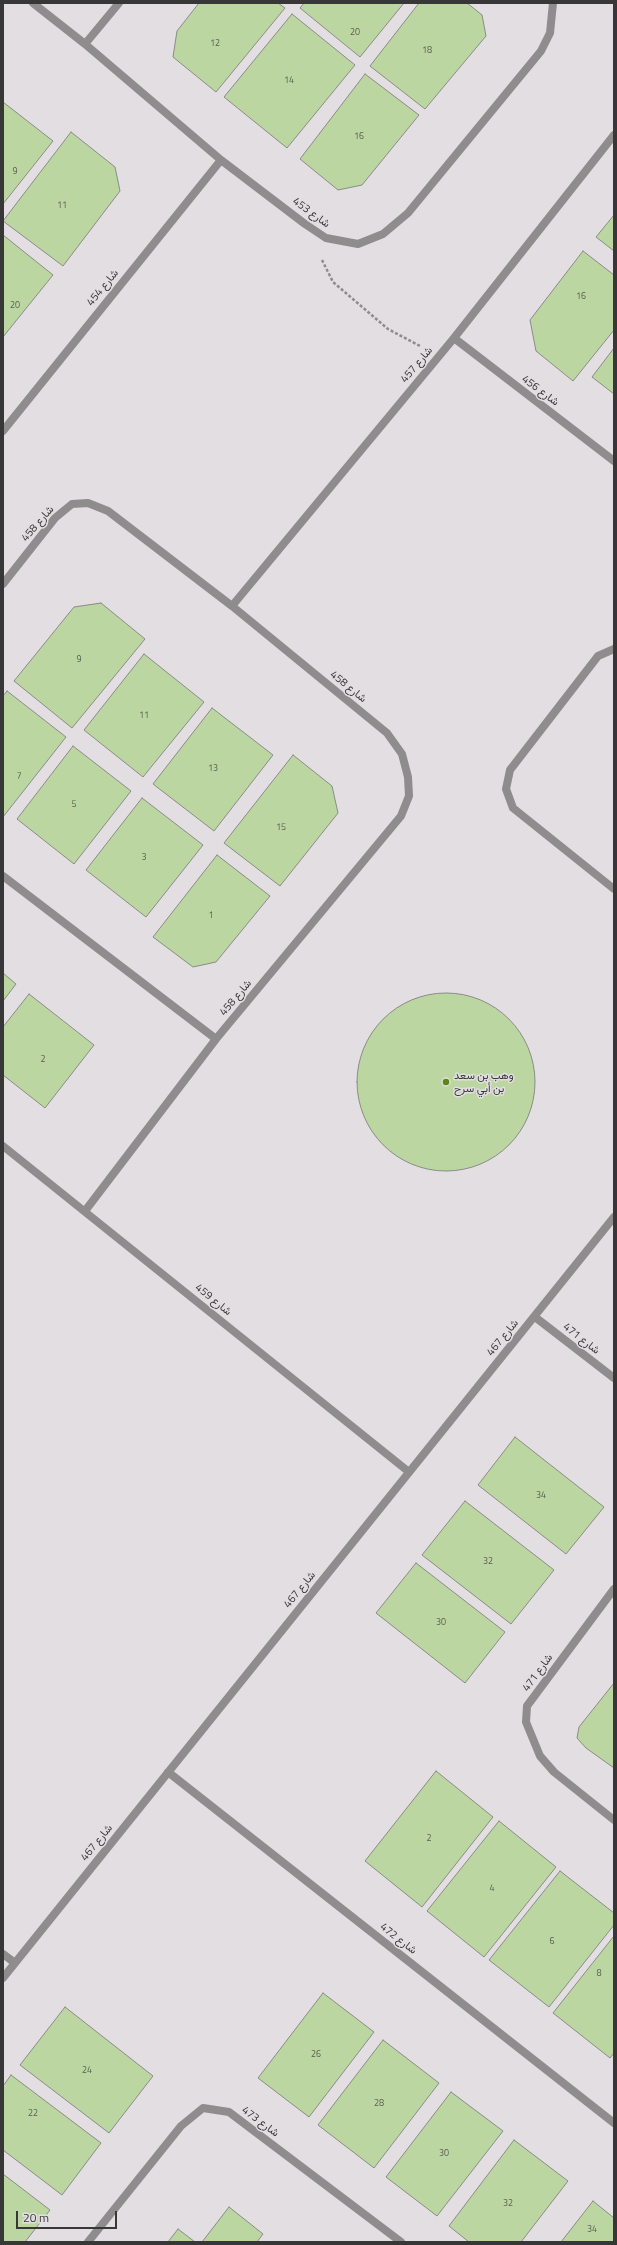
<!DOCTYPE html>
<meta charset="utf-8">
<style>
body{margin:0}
#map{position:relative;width:617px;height:2245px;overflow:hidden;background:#e2dee1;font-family:"Titillium Web",sans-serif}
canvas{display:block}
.frame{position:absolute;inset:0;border:4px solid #383738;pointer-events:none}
.scale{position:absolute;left:16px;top:2211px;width:101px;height:18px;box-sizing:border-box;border:2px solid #383738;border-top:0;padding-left:5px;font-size:12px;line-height:14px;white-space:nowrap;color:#383738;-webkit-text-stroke:3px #e2dee1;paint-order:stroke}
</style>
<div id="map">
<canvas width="617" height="2245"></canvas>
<div class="frame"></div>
<div class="scale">20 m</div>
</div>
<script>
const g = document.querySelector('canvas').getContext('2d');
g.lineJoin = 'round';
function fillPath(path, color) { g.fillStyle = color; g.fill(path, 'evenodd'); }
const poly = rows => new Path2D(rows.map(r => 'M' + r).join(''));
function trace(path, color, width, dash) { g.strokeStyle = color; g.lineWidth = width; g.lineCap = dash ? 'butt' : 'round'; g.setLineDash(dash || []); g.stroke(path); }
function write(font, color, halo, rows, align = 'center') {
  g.font = font + ' "Titillium Web",Vazirmatn,sans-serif'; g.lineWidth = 3; g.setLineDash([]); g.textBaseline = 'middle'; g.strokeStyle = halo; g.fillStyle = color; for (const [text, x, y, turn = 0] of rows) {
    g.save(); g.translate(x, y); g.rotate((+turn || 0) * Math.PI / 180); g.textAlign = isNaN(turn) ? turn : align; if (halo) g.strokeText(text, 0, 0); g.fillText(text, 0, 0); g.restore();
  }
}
const building = poly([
 [199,3,278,3,285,8,216,92,173,57,177,31,199,3],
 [304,3,404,3,360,57,300,8,304,3],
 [419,3,467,3,482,15,486,36,425,109,370,66,419,3],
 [292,14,355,65,287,148,224,97,292,14],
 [365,74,419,115,362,185,338,190,300,159,365,74],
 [3,102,53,141,3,204,3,102],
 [71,132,115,167,120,191,63,266,3,221,71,132],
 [614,215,614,251,596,237,614,215],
 [3,235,53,275,3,337,3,235],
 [583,251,614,275,614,330,573,381,536,351,530,320,583,251],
 [614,348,614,394,592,377,614,348],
 [101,603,145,639,72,728,14,681,74,607,101,603],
 [144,654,204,702,143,777,84,730,144,654],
 [7,691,66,737,3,817,3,696,7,691],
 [212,708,273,755,214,831,153,784,212,708],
 [73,746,131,791,74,864,17,819,73,746],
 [293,755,332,786,338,813,280,886,224,843,293,755],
 [142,798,203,845,146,917,86,870,142,798],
 [217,855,270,896,216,962,193,967,153,937,217,855],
 [3,973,16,984,3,1001,3,973],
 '357 1082a89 89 0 1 1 178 0a89 89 0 1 1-178 0Z',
 [29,994,94,1045,45,1108,3,1075,3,1027,29,994],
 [515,1437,604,1507,566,1554,478,1485,515,1437],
 [465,1501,554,1570,511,1624,422,1555,465,1501],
 [416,1563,505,1632,465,1683,376,1613,416,1563],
 [614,1683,614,1768,586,1748,577,1738,579,1727,614,1683],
 [436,1771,493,1817,422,1907,365,1861,436,1771],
 [499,1821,556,1867,484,1957,427,1911,499,1821],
 [560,1871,614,1913,614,1925,549,2007,489,1960,560,1871],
 [614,1936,614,2053,610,2058,553,2013,614,1936],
 [323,1993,374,2032,309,2117,258,2078,323,1993],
 [65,2007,153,2076,109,2133,20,2065,65,2007],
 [383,2040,439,2083,374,2168,318,2125,383,2040],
 [11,2075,101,2143,62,2195,3,2150,3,2086,11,2075],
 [451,2092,503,2131,437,2216,386,2177,451,2092],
 [514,2140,568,2181,521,2242,469,2242,449,2226,514,2140],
 [3,2174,50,2210,25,2242,3,2242,3,2174],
 [593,2201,614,2218,614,2242,561,2242,593,2201],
 [229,2207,263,2234,257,2242,202,2242,229,2207],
 [178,2229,195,2242,168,2242,178,2229]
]);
fillPath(building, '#bcd6a1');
trace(building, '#898b87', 1);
trace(poly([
 [322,260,333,282,388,329,420,346]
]), '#8f8c8e', 2.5, [3, 2]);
trace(poly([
 [614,649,598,656,510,770,506,789,513,808,614,889]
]), '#8e8c8d', 8);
trace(poly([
 [33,3,85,44,221,160,305,224,326,238,358,244,383,234,408,213,541,51,550,33,553,3],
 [85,44,119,3],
 [454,338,614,461],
 [3,431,221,160],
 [3,584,55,518,72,504,88,503,108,511,232,606,387,733,402,754,408,777,409,796,401,816,216,1039,85,1211],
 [232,606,454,338,614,135],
 [3,876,216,1039],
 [3,1146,409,1472],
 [535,1317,614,1378],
 [614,1589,527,1706,526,1722,540,1756,554,1772,614,1820],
 [168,1772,614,2123],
 [3,1954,15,1963],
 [3,1978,614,1217],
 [88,2242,181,2126,203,2108,229,2112,401,2242]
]), '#8e8c8d', 8);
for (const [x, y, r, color] of [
 [446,1082,4,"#5c8715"]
]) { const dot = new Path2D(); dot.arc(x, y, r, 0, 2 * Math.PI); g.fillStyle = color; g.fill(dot); trace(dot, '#e2dee1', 1.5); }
write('9px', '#595f52', null, [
 ["20",355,33],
 ["12",215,44],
 ["18",427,51],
 ["14",289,81],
 ["16",359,137],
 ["9",15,172],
 ["11",62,206],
 ["16",581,297],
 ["20",15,306],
 ["9",79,660],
 ["11",144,716],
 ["13",213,769],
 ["7",19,777],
 ["5",74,805],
 ["15",281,828],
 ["3",144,858],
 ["1",211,916],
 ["2",43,1060],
 ["34",541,1496],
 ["32",488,1562],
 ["30",441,1623],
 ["2",429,1839],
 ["4",492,1889],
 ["6",552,1942],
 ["8",599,1974],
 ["26",316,2055],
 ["24",87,2071],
 ["28",379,2104],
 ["22",33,2114],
 ["30",444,2154],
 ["32",508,2204],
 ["34",592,2230]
]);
write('11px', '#383738', '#e2dee1', [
 ["شارع 453",311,213,36],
 ["شارع 454",103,288,-51],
 ["شارع 457",417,365,-50],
 ["شارع 456",540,391,37],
 ["شارع 458",38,524,-49],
 ["شارع 458",348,687,39],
 ["شارع 458",236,998,-50],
 ["شارع 459",213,1300,39],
 ["شارع 467",503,1338,-51],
 ["شارع 471",581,1339,38],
 ["شارع 467",300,1590,-51],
 ["شارع 471",538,1673,-54],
 ["شارع 467",97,1843,-51],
 ["شارع 472",398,1939,38],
 ["شارع 473",260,2122,37]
]);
write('11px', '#383738', '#e2dee1', [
 ["وهب بن سعد",454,1076],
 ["بن أبي سرح",454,1089]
], 'left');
</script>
